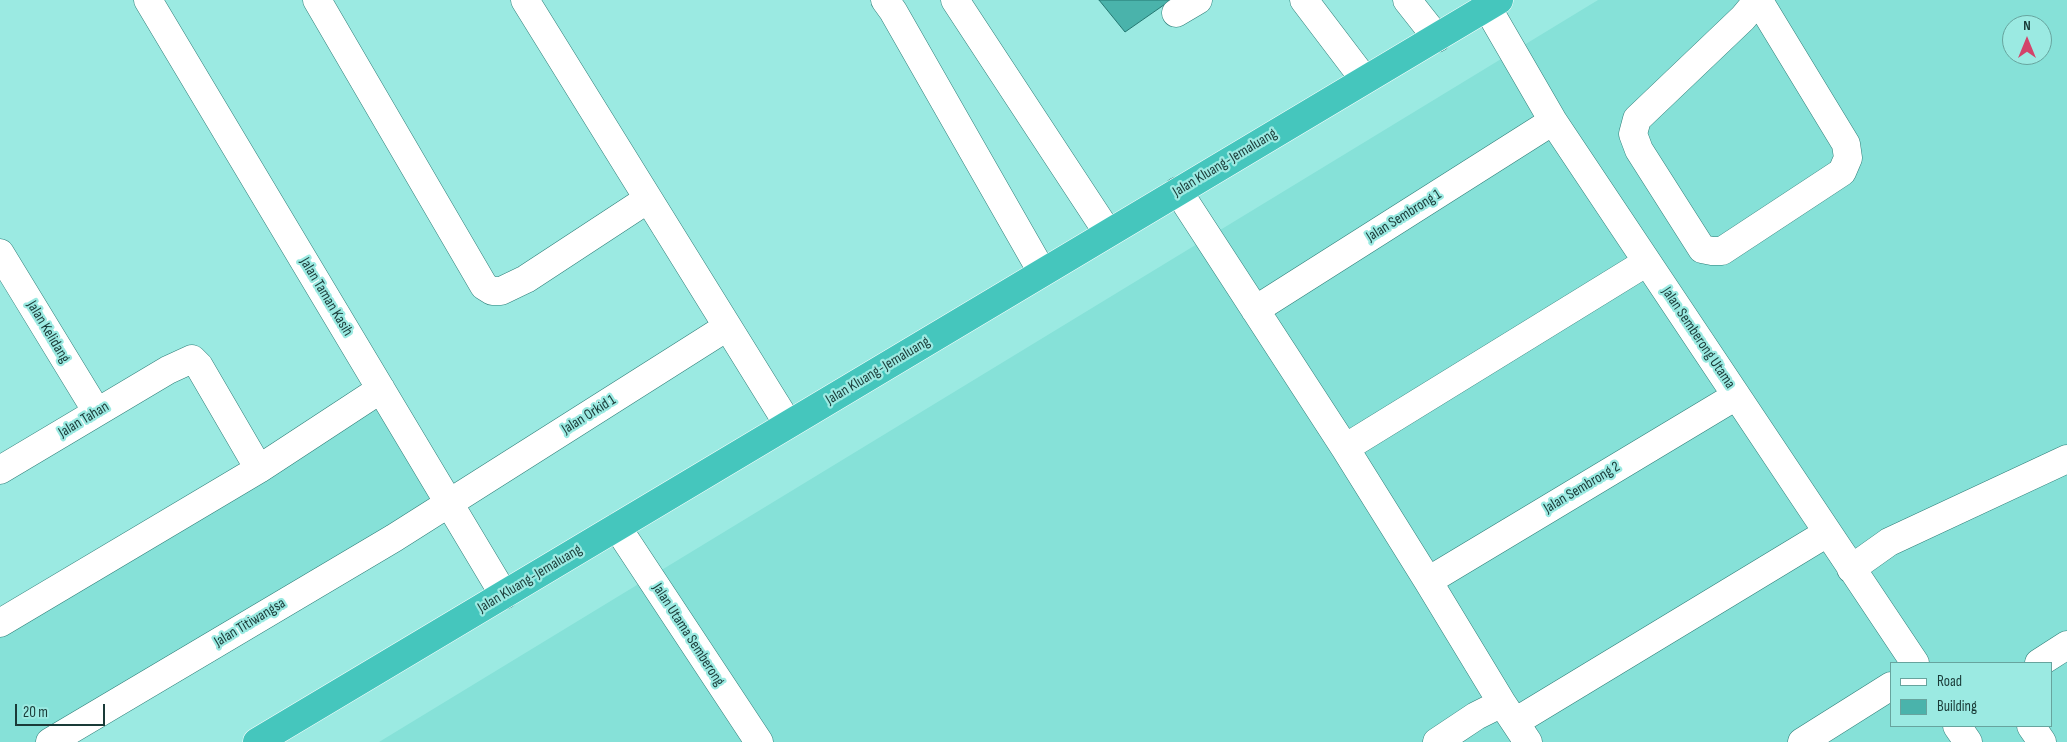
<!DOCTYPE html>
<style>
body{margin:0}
#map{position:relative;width:2067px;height:742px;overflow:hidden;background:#9beae2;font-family:"Sofia Sans Condensed",sans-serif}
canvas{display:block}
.legend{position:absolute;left:1890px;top:662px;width:162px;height:65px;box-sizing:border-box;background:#9beae2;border:1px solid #67a49e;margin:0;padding:6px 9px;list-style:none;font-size:15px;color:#1a3b38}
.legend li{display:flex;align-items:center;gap:10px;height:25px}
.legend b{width:25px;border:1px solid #67a49e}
.north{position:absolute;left:2002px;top:15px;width:50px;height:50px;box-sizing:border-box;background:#9beae2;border:1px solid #67a49e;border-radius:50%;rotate:0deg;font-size:14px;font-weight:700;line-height:20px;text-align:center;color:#1a3b38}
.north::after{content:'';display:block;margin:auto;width:18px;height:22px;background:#d3446a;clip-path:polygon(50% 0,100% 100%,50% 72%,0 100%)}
.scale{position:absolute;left:15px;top:704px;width:90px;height:22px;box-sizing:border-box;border:2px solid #1a3b38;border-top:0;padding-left:6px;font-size:15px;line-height:18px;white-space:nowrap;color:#1a3b38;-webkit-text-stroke:4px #9beae2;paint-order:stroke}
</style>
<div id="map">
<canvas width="2067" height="742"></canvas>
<ul class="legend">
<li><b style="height:6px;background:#fff"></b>Road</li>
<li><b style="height:14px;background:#4ab3ab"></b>Building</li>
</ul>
<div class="north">N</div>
<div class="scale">20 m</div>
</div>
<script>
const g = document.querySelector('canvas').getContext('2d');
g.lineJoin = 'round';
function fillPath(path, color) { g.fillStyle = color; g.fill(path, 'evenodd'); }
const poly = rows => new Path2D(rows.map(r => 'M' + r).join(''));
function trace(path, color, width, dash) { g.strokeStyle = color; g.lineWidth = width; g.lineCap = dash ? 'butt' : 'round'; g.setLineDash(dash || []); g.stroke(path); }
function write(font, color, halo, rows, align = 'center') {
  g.font = font + ' "Sofia Sans Condensed",sans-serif'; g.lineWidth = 4.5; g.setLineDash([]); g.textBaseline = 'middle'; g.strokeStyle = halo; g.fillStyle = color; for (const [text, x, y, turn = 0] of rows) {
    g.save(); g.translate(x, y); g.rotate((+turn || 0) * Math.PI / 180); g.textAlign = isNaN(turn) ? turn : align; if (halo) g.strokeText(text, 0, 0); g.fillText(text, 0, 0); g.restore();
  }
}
fillPath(poly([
 [1598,0,2067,0,2067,742,379,742],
 [2012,25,2042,25,2042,55,2012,55],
 [1891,663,2051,663,2051,726,1891,726],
 [387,375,464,508,69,742,0,742,0,615]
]), '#86e1d8');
const building = poly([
 [1099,0,1171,0,1125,32,1099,0]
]);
fillPath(building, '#4ab3ab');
trace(building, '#257872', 1);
const minor = poly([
 [148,0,504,595],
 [317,0,484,286,492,291,501,291,526,279,648,199],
 [525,0,788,424],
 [885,0,893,11,1042,272],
 [955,0,1108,233],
 [1304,0,1364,79],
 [1407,0,1437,38],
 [1758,0,1743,18,1637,119,1633,134,1639,150,1702,249,1712,251,1722,251,1842,172,1848,158,1846,144,1759,1],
 [1487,7,1553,121,1915,663],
 [1176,13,1198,0],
 [1178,191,1345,448,1428,581,1502,703,1528,742],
 [0,253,97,412],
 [1255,310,1553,121],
 [1345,448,1647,262],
 [0,470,168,370,192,359,199,366,259,469],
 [617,527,759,742],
 [1851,569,1889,542,2067,459],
 [1428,581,1736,396],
 [0,623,259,469,381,389],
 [2039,663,2067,645],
 [1515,722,1827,533],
 [1957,726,1968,742],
 [2031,726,2042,742],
 [50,742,394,538,727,327],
 [1437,742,1476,716,1502,703],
 [1802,742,1891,686]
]);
const highway = poly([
 [257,742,1499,0]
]);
trace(minor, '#2d7e78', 29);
trace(highway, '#fff', 29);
trace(minor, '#fff', 28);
trace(highway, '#45c6bd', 28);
write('15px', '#1a3b38', '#9beae2', [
 ["Jalan Kluang-Jemaluang",1225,163,-31],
 ["Jalan Sembrong 1",1404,216,-32],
 ["Jalan Taman Kasih",326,297,59],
 ["Jalan Kelidang",48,332,59],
 ["Jalan Semberong Utama",1698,338,56],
 ["Jalan Kluang-Jemaluang",878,371,-31],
 ["Jalan Orkid 1",589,415,-32],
 ["Jalan Tahan",84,420,-31],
 ["Jalan Sembrong 2",1582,488,-31],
 ["Jalan Kluang-Jemaluang",530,579,-31],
 ["Jalan Titiwangsa",250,623,-31],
 ["Jalan Utama Semberong",688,635,57]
]);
</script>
